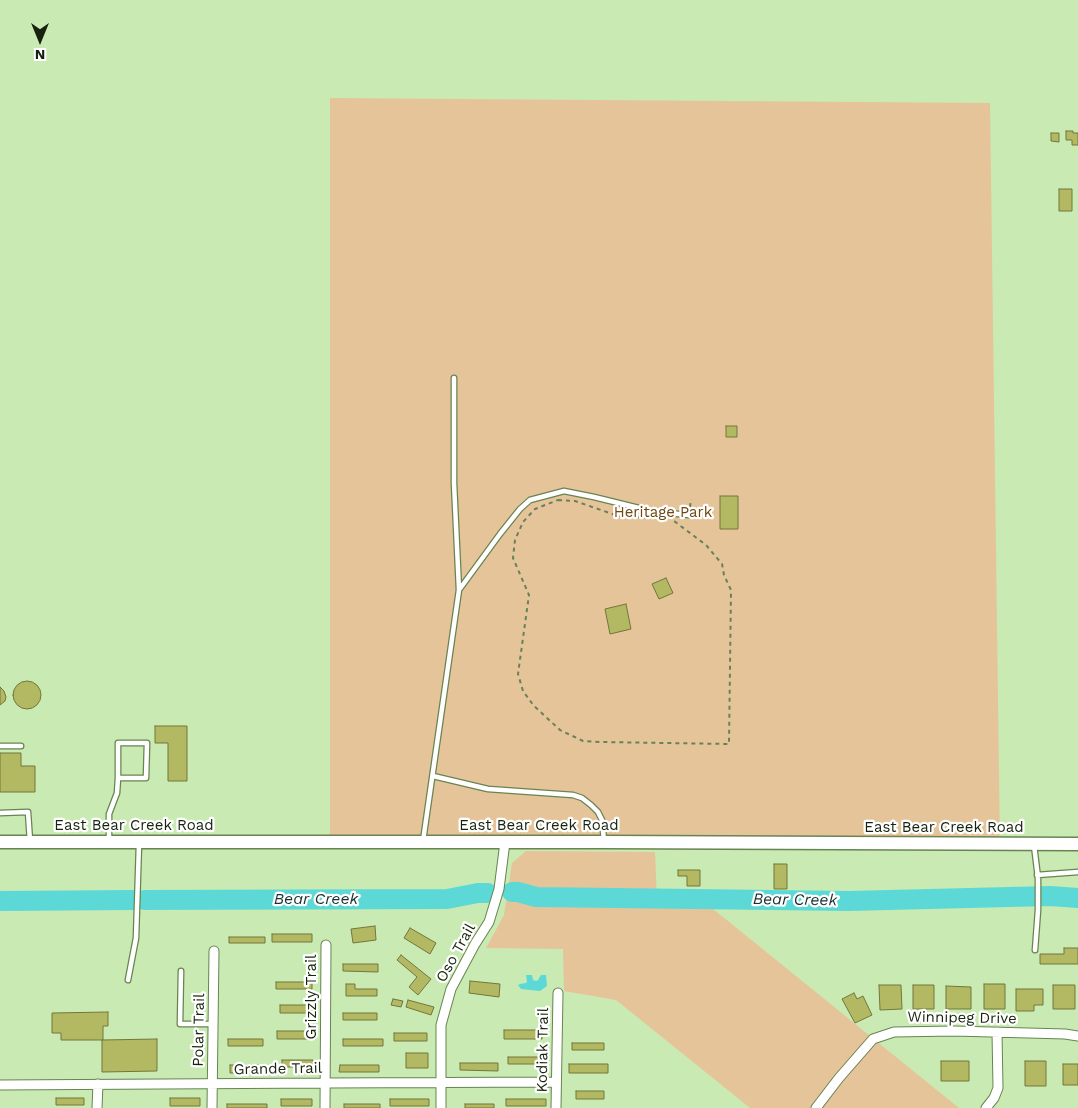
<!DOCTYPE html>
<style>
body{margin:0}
#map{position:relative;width:1078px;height:1108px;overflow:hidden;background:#c9eab2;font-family:"Work Sans",sans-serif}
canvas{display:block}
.north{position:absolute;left:15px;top:15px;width:50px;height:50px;-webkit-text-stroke:4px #fff;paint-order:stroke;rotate:180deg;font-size:14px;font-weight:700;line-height:20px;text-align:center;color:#17230e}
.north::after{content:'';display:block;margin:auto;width:18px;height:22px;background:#17230e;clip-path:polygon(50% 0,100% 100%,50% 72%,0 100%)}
</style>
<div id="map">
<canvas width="1078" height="1108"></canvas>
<div class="north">N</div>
</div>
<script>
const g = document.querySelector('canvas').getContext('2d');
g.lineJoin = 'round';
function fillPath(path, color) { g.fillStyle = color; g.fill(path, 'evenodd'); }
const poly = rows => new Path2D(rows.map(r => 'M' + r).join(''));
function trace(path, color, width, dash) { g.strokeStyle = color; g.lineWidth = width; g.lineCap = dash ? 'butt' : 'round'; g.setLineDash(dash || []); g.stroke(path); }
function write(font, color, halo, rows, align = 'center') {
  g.font = font + ' "Work Sans",sans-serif'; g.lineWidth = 4.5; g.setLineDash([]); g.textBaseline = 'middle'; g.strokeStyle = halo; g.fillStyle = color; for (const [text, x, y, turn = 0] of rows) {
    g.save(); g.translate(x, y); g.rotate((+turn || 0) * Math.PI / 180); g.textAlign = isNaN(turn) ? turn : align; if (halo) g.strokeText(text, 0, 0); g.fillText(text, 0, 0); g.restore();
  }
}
fillPath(poly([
 [330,98,990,103,1000,848,330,846],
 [526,851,655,852,657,899,707,904,959,1108,750,1108,616,1000,564,991,563,949,486,948,504,915,512,863]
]), '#e6c499');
fillPath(poly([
 [526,975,532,975,533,980,536,981,538,980,541,975,546,975,547,986,540,991,521,989,518,985,520,984,526,983,527,982]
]), '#5cd9d6');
trace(poly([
 [512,892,518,892,536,897,849,901,1050,896,1078,898],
 [144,900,447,899,478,893,488,893],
 [0,901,134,900]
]), '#5cd9d6', 20);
const building = poly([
 [1066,131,1073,131,1073,133,1078,133,1078,145,1072,145,1072,140,1066,140,1066,131],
 [1051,133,1059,133,1059,142,1051,141,1051,133],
 [1059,189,1072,189,1072,211,1059,211,1059,189],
 [726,426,737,426,737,437,726,437,726,426],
 [720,496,738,496,738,529,720,529,720,496],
 [666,578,673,593,659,599,652,584,666,578],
 [626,604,631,629,610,634,605,609,626,604],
 '13 695a14 14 0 1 1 28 0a14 14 0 1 1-28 0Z',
 [0,687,4,691,6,697,5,701,0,705,0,687],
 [155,726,187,726,187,781,168,781,168,743,155,743,155,726],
 [0,753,21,753,21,766,35,766,35,792,0,792,0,753],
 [774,864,787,864,787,889,774,889,774,864],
 [678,870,700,870,700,886,687,886,687,876,678,876,678,870],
 [375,926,376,940,353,943,351,929,375,926],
 [410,928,436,943,430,954,404,938,410,928],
 [272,934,312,934,312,942,272,942,272,934],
 [229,937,265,937,265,943,229,943,229,937],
 [1064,948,1078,948,1078,964,1040,964,1040,954,1064,954,1064,948],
 [401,955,431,979,418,995,409,987,417,977,397,960,401,955],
 [343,964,378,964,378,972,343,971,343,964],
 [470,981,500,984,499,997,469,993,470,981],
 [276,982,312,982,312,989,276,989,276,982],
 [346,984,355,984,355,989,377,989,377,996,346,996,346,984],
 [984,984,1005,984,1005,1009,984,1009,984,984],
 [879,985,901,985,902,1009,880,1010,879,985],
 [913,985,934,985,934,1009,913,1009,913,985],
 [1053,985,1075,985,1075,1009,1053,1009,1053,985],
 [946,986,971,987,971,1009,946,1009,946,986],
 [1016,989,1043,989,1043,1005,1034,1005,1034,1011,1016,1011,1016,989],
 [854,993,857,999,863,996,872,1015,855,1023,842,999,854,993],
 [393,999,403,1001,401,1007,391,1005,393,999],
 [408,1000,434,1007,431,1015,406,1007,408,1000],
 [280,1005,316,1005,316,1013,280,1013,280,1005],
 [108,1012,108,1026,103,1026,103,1040,61,1040,61,1033,52,1033,52,1013,108,1012],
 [343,1013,377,1013,377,1020,343,1020,343,1013],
 [504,1030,542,1030,542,1039,504,1039,504,1030],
 [277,1031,316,1031,316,1039,277,1039,277,1031],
 [394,1033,427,1033,427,1041,394,1041,394,1033],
 [157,1039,157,1071,102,1072,102,1040,157,1039],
 [228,1039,263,1039,263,1046,228,1046,228,1039],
 [343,1039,383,1039,383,1046,343,1046,343,1039],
 [572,1043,604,1043,604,1050,572,1050,572,1043],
 [406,1053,428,1053,428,1068,406,1068,406,1053],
 [508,1057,543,1057,543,1064,508,1064,508,1057],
 [282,1060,313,1060,313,1067,282,1067,282,1060],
 [941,1061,969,1061,969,1081,941,1081,941,1061],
 [1025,1061,1046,1061,1046,1086,1025,1086,1025,1061],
 [460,1063,498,1063,498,1071,460,1070,460,1063],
 [569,1064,608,1064,608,1073,569,1073,569,1064],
 [1063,1064,1078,1064,1078,1085,1063,1085,1063,1064],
 [230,1065,262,1065,262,1073,230,1073,230,1065],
 [340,1065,379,1065,379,1072,339,1072,340,1065],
 [576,1091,604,1091,604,1099,576,1099,576,1091],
 [56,1098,84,1098,84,1105,56,1105,56,1098],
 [170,1098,200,1098,200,1106,170,1106,170,1098],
 [281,1099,312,1099,312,1106,281,1106,281,1099],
 [390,1099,429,1099,429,1106,390,1106,390,1099],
 [506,1099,546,1099,546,1106,506,1106,506,1099],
 [227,1104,267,1104,267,1108,227,1108,227,1104],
 [344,1104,380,1104,380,1108,344,1108,344,1104],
 [465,1104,494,1104,494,1108,465,1108,465,1104]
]);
fillPath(building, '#b3b963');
trace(building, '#72763b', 1);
const service = poly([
 [459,590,500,534,520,509,530,500,564,491,594,497,655,512,690,515],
 [118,743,147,743,146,778,118,778,118,743],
 [0,746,21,746],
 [433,776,488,789,573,795,582,798,591,805,598,812,602,820,604,841],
 [0,813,28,812,30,841],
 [109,840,109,814,117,793,118,778],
 [423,841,459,590,454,483,454,378],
 [1034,845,1038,878,1038,910,1035,950],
 [1037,875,1078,872],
 [181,971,180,1024,213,1024],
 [128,980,136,938,139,844]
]);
const minor = poly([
 [0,1085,325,1083,556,1082],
 [97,1108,98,1084],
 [212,1108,214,951],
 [325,1108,326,945],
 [441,1108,441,1025,451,989,475,944,489,922,499,889,505,842],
 [556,1108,558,993],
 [816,1108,839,1078,873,1039,894,1032,954,1031,1065,1034,1078,1036],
 [986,1108,994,1098,998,1088,997,1032]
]);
const secondary = poly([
 [0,842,604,842,1078,844]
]);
trace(service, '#678451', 7);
trace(minor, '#678451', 11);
trace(secondary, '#678451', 15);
trace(poly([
 [558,500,575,501,621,517,670,518,706,545,722,564,724,575,731,590,729,744,601,742,583,741,560,730,534,706,523,691,518,674,529,595,513,558,515,540,523,522,535,509,558,500],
 [690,507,691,499]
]), '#6a805b', 2, [4, 4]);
trace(service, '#fff', 4.5);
trace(minor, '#fff', 9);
trace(secondary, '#fff', 12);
write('15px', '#6d4810', '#fff', [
 ["Heritage Park",663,513]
]);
write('15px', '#17230e', '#fff', [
 ["East Bear Creek Road",134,826],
 ["East Bear Creek Road",539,826],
 ["East Bear Creek Road",944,828],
 ["Oso Trail",456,953,-61],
 ["Grizzly Trail",312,997,-90],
 ["Winnipeg Drive",962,1018,1],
 ["Polar Trail",199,1030,-89],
 ["Kodiak Trail",543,1050,-89],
 ["Grande Trail",278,1069,-1]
]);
write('italic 16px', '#1a3030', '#fff', [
 ["Bear Creek",316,899],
 ["Bear Creek",795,900,1]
]);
</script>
